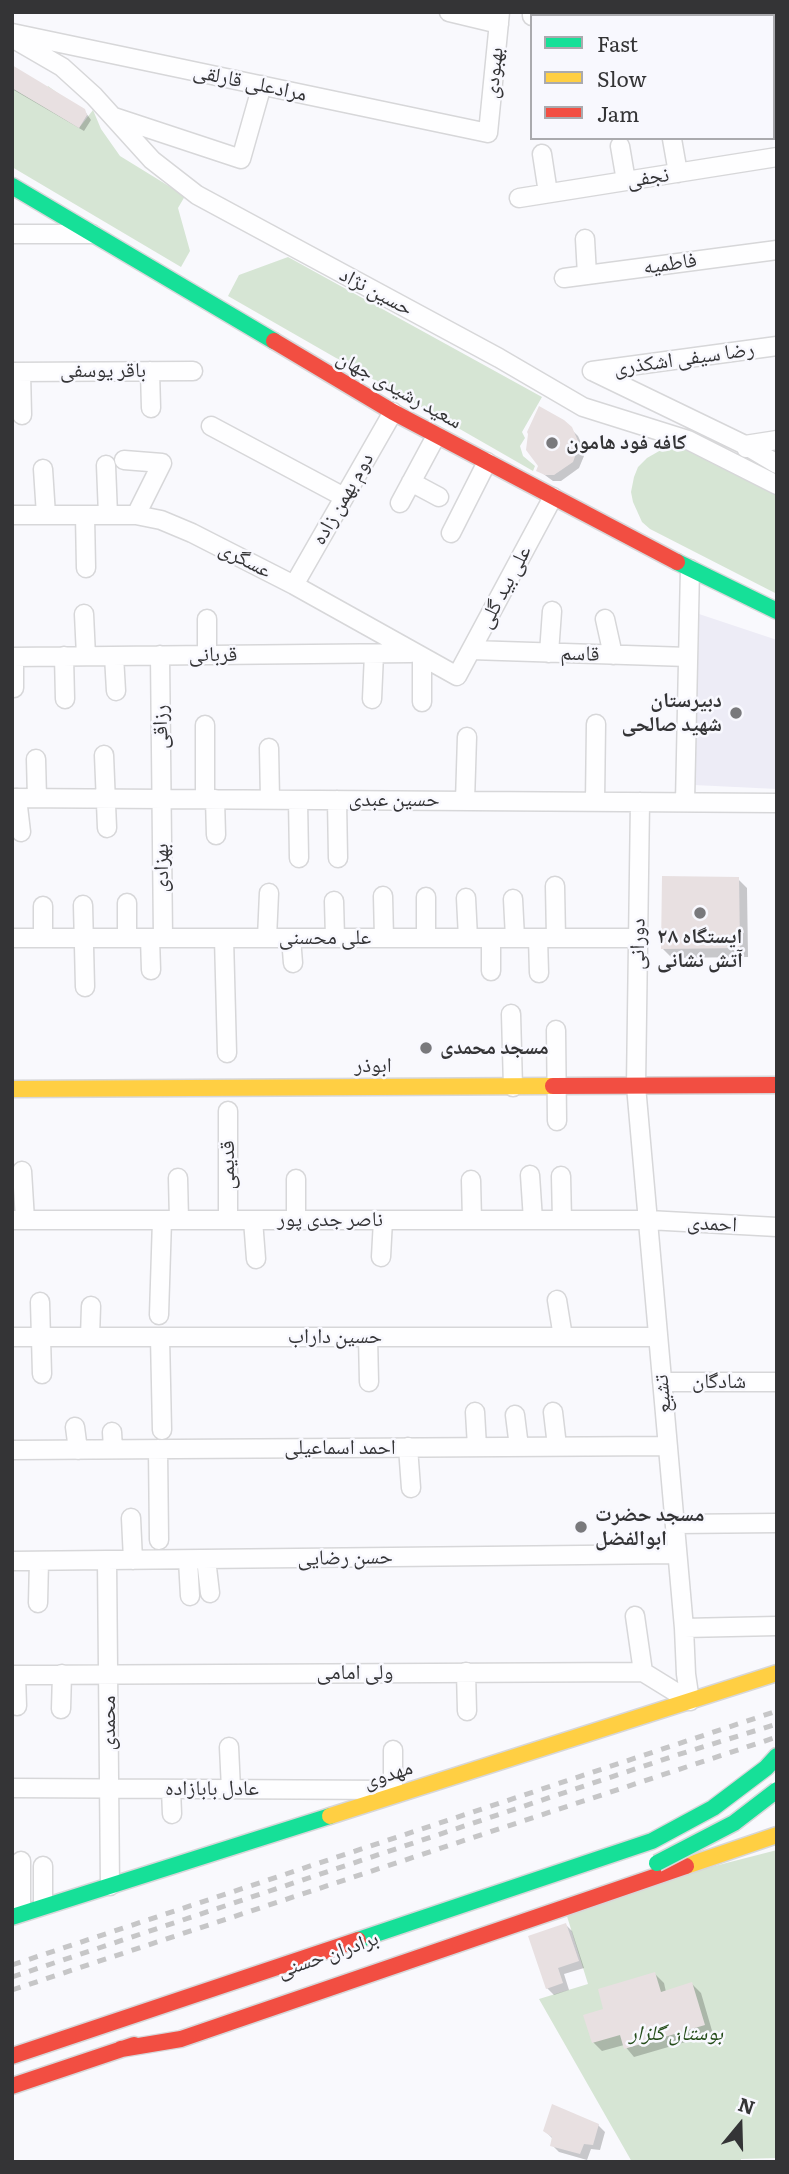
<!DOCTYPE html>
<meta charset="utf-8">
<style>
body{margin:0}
#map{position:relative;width:789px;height:2174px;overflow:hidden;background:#f9f9fd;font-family:Literata,serif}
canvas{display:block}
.frame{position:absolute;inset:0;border:14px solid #343436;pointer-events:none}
.legend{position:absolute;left:530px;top:14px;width:245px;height:126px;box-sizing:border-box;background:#f8f8fe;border:2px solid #aaaaae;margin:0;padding:9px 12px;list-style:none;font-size:21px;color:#343436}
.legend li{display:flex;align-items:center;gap:14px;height:35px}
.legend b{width:35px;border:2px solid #aaaaae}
.north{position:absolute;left:705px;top:2090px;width:70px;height:70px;-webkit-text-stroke:5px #f8f8fe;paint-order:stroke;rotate:19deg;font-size:19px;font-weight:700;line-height:28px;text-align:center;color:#343436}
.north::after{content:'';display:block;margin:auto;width:24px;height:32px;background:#343436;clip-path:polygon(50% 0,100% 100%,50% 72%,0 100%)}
</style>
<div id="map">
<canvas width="789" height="2174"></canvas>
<div class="frame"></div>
<ul class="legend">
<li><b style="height:9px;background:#16e098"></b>Fast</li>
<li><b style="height:9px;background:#ffcf43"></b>Slow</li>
<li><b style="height:9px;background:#f24e42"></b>Jam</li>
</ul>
<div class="north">N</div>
</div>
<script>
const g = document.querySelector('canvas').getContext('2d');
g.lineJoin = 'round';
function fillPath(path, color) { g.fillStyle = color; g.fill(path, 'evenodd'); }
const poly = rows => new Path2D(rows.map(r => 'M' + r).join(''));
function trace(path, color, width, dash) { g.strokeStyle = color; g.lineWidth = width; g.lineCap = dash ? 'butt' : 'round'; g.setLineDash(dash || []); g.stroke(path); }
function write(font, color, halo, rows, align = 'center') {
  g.font = font + ' Literata,"Noto Naskh Arabic",serif'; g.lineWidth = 5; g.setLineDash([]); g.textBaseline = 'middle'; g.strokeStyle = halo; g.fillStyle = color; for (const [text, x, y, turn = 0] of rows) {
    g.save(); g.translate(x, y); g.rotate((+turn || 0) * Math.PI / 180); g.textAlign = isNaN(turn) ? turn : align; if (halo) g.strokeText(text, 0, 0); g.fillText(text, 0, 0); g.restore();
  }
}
fillPath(poly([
 [696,613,777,640,777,789,694,785]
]), '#edecf6');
fillPath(poly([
 [48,86,59,94,50,110,79,128,93,110,101,129,120,156,185,196,178,208,190,251,181,267,12,167,12,88,38,103],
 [288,257,542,397,522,432,525,438,520,446,523,456,535,466,533,471,228,296,239,275],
 [675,447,691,451,777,494,777,594,650,529,642,522,633,502,631,492,634,477,638,467,647,458,661,450],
 [777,1850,777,2158,741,2159,741,2162,632,2162,539,1999,588,1984,566,1913,672,1877]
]), '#d6e5d4');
fillPath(poly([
 [12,67,84,110,91,120,84,131,12,89],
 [563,421,578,436,584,449,584,456,579,468,561,481,553,481,538,470],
 [738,879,747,888,748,957,672,958,663,949],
 [566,1925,572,1931,584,1968,564,1974,569,1990,554,1995,547,1988],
 [655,1974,664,1983,666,1992,692,1984,701,1993,713,2034,634,2057,624,2045,602,2051,593,2042,605,2010],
 [598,2125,605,2132,600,2150,591,2149,587,2160,559,2152,552,2145,553,2139,545,2131]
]), '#0003');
fillPath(poly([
 [12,65,85,109,87,115,79,128,12,88],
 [539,406,564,420,572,427,578,441,578,448,573,462,554,475,545,475,536,471,538,466,526,450,528,434,527,432],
 [662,876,739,877,740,948,661,949],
 [566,1923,579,1961,558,1968,563,1983,546,1989,528,1936],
 [655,1972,661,1992,692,1982,705,2025,624,2049,620,2035,592,2043,583,2015,603,2009,598,1989],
 [552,2104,599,2124,593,2145,584,2144,580,2154,550,2146,552,2137,543,2131]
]), '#e8e0e1');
const street = poly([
 [449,12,499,24],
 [532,12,532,16],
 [774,12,775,90],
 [587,16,587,12],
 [632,16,632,12],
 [678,16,678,12],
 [726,16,726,12],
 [12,33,488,133,500,12],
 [12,38,62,67,94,96,152,160,197,195,499,358,583,407,688,440,777,485],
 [114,117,241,159,262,85],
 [672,139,678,173],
 [620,146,626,181],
 [542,154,548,193],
 [519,198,777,157],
 [12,234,92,234],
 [585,239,587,275],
 [564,278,777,250],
 [150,371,151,408],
 [592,371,745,445,777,464],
 [592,371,777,346],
 [12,372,193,371],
 [21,372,22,415],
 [211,426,344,497],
 [746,448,745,445,777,440],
 [124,460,162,463,136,515],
 [106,465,108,515],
 [43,469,46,515],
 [411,482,439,497],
 [400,503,436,436],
 [12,515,136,515,161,520,192,533,294,585,457,676,553,497],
 [85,515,86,568],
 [451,533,487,462],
 [294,585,393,412],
 [84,614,86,656],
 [605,619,613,655],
 [471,650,688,657],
 [549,653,552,611],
 [160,655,163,938],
 [207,655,207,619],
 [64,656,65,699],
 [114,656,116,691],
 [12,657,411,653],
 [14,657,14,688],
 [422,657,422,702],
 [372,699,374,654],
 [205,725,205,799],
 [269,748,270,799],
 [104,755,107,828],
 [36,759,37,798],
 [12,798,777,803],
 [17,798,21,832],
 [215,799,216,835],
 [298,800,299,858],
 [337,800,338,858],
 [465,801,467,737],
 [595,802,596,724],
 [640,802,636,1086,684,1628,686,1674,690,1701],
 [685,802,690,569],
 [555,886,556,938],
 [383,896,384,938],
 [426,897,426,938],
 [466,898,468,938],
 [513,899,515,938],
 [334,901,335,938],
 [83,905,85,987],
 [43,906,43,938],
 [12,938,638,938],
 [127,938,127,903],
 [150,938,151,970],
 [224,938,227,1053],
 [267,938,269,893],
 [291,938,293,963],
 [538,938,539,973],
 [491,971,491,938],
 [511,1014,513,1087],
 [556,1030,557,1121],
 [22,1171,25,1220],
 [530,1175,533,1220],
 [561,1176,562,1220],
 [178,1178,179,1220],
 [296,1179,296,1220],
 [471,1180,472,1220],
 [12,1220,648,1220,777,1227],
 [228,1220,228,1111],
 [253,1220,256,1259],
 [381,1257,383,1220],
 [557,1300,563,1337],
 [40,1302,42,1374],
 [159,1315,162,1220],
 [12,1337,658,1337],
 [90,1337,91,1306],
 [160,1337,162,1430],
 [368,1337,369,1382],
 [662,1382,777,1382],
 [475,1412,477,1447],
 [553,1412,557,1446],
 [515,1415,519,1447],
 [75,1427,78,1450],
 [112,1432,113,1449],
 [408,1447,411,1488],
 [158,1449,159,1540],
 [12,1450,668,1446],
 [131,1518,133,1560],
 [675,1524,777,1523],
 [206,1559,210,1593],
 [107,1560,110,1886],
 [188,1560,190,1596],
 [12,1561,677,1554],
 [38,1603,39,1561],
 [635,1616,643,1672],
 [684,1628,777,1626],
 [466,1672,467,1711],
 [12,1675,643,1672,690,1701],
 [16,1675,17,1706],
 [61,1709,62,1674],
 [229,1747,231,1789],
 [393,1750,393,1790],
 [12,1788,394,1790],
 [171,1789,172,1814],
 [21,1903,21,1861],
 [43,1904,43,1866]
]);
const fast = poly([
 [12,186,274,341],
 [677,562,777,611],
 [12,1917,330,1816],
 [358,1940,652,1841,713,1808,766,1768,777,1756]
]);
const slow = poly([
 [12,1089,553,1086],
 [330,1816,777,1673],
 [686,1866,777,1835]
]);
const jam = poly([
 [274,341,393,412,677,562],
 [553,1086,777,1085],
 [121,2049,181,2039,686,1866],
 [12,2056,358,1940],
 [12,2086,134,2045]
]);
trace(street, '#d7d7d9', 21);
trace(fast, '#d7d7d9', 19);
trace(slow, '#d7d7d9', 19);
trace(jam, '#d7d7d9', 19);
trace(street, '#fefeff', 18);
trace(fast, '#16e098', 16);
trace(slow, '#ffcf43', 16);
trace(jam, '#f24e42', 16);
trace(poly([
 [12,1965,777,1711],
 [12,1977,677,1755,777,1724],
 [12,1990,777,1737]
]), '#c6c6c7', 5, [9, 9]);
const fastBridge = poly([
 [657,1863,734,1823,777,1790]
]);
trace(fastBridge, '#d7d7d9', 19, []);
trace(fastBridge, '#16e098', 16);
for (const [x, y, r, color] of [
 [552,443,7,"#79797c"],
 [736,713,7,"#79797c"],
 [700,913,7,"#79797c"],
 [426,1048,7,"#79797c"],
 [581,1527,7,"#79797c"]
]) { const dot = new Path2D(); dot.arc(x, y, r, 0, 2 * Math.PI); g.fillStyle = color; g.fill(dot); trace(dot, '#f8f8fe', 2.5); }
write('21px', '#343436', '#f8f8fe', [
 ["بهبودی",494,73,-84],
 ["مرادعلی قارلقی",250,83,12],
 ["نجفی",648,178,-9],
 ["فاطمیه",670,264,-8],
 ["حسین نژاد",376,292,28],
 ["رضا سیفی اشکذری",684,359,-8],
 ["باقر یوسفی",103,371],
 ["سعید رشیدی جهان",399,390,29],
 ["دوم بهمن زاده",343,499,-60],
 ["عسگری",245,560,27],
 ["علی بید گلی",505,587,-62],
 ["قاسم",580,654,2],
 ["قربانی",213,655],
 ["رزاقی",161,727,-91],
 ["حسین عبدی",394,800],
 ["بهزادی",162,868,-90],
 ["علی محسنی",325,938],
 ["دورانی",638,944,-89],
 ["ابوذر",373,1066],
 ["قدیمی",228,1165,-90],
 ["ناصر جدی پور",330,1220],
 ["احمدی",712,1224,3],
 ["حسین داراب",335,1337],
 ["شادگان",719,1382],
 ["تشیع",663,1394,-95],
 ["احمد اسماعیلی",340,1448],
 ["حسن رضایی",345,1558,-1],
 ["ولی امامی",355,1673],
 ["محمدی",109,1723,-90],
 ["مهدوی",388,1775,-18],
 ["عادل بابازاده",212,1789],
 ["برادران حسنی",328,1955,-19]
]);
write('bold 21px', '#343436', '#f8f8fe', [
 ["کافه فود هامون",566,443],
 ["دبیرستان",722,701,"right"],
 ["شهید صالحی",722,725,"right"],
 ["ایستگاه ۲۸",700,937,"center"],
 ["آتش نشانی",700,961,"center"],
 ["مسجد محمدی",440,1048],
 ["مسجد حضرت",595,1515],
 ["ابوالفضل",595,1539]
], 'left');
write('italic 21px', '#244c19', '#f8f8fe', [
 ["بوستان گلزار",676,2034]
]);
</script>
